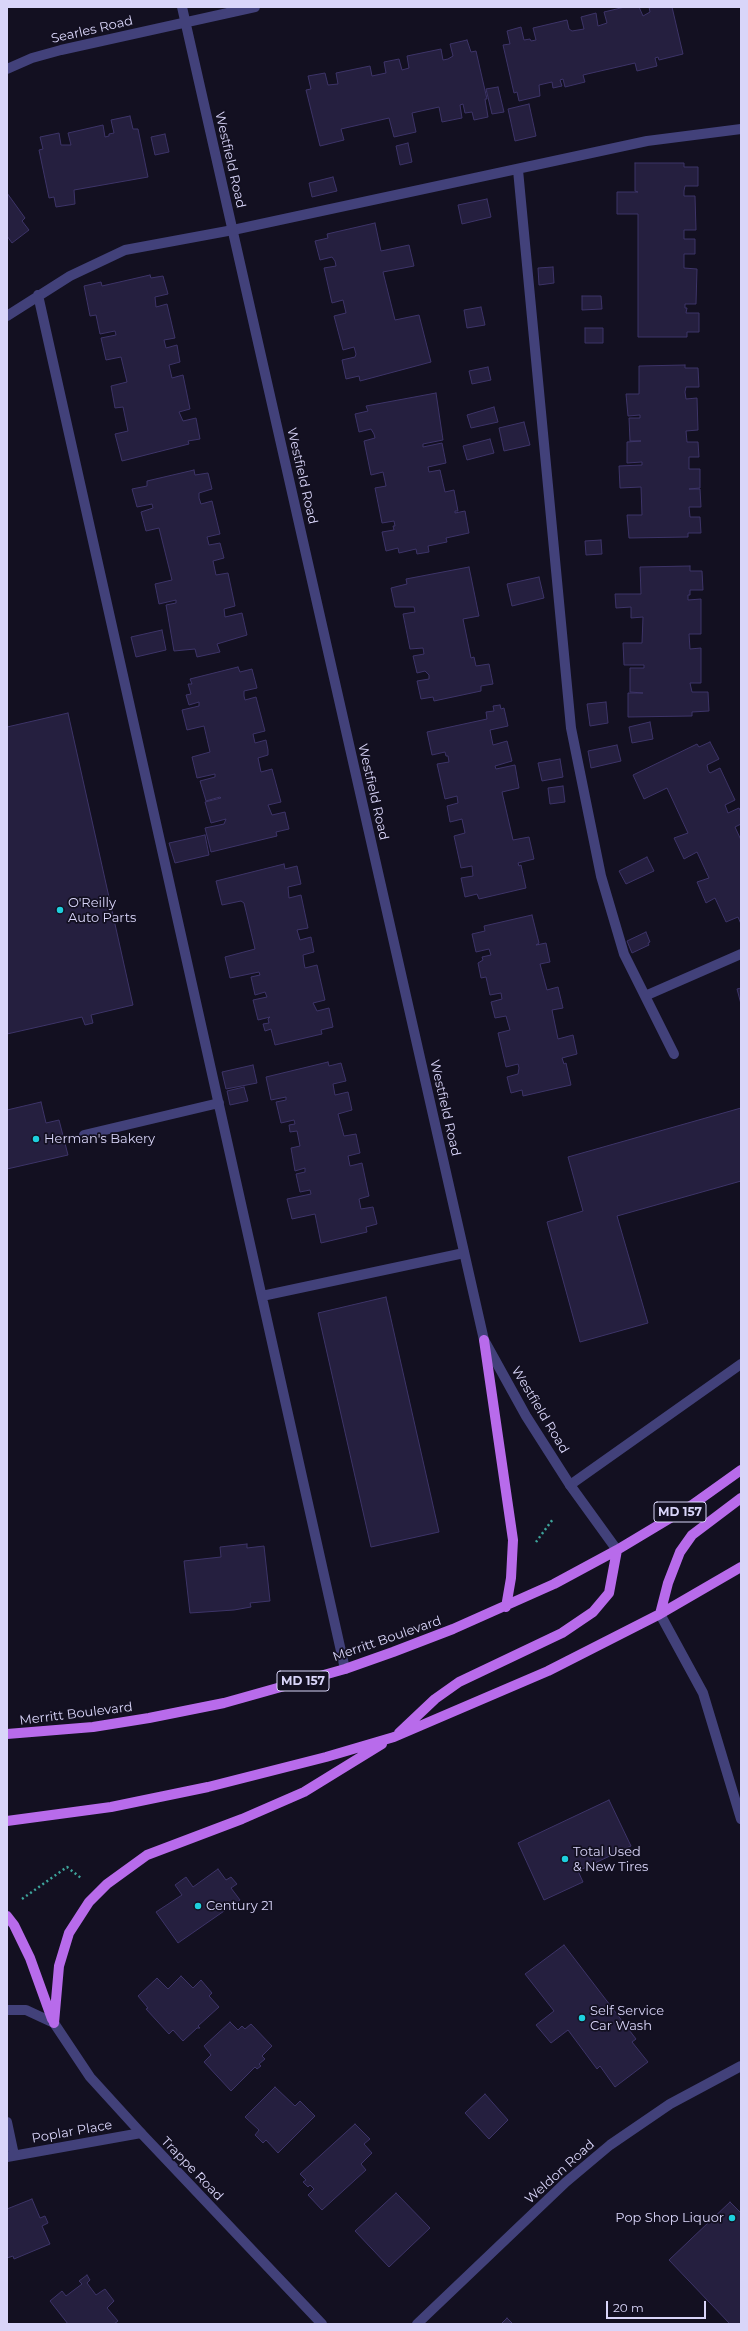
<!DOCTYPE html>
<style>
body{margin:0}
#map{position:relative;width:748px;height:2331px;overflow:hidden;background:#131021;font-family:Montserrat,sans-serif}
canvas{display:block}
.frame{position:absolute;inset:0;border:8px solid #d9d5f9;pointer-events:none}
.scale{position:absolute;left:606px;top:2301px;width:100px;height:18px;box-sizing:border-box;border:2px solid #d9d5f9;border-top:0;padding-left:5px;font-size:12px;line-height:14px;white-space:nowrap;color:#d9d5f9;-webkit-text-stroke:3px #131021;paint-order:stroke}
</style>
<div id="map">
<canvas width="748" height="2331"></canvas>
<div class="frame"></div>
<div class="scale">20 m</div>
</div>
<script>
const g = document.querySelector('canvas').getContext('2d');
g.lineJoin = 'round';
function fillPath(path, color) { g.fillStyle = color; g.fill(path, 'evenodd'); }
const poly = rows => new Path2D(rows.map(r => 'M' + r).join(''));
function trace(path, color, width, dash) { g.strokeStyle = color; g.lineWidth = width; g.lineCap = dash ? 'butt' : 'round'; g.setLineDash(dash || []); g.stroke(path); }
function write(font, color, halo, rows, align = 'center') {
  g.font = font + ' Montserrat,sans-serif'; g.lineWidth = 3.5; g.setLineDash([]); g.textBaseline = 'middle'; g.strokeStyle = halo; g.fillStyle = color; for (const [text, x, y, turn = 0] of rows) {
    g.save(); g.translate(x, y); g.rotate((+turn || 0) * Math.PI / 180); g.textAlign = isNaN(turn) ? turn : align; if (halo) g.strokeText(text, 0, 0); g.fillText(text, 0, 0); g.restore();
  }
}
const building = poly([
 [625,7,639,7,643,16,650,12,649,7,672,7,683,54,659,60,658,57,655,58,657,66,637,71,635,63,583,75,585,82,565,87,563,79,560,80,562,86,553,88,552,82,539,85,540,96,519,101,517,92,514,93,503,45,510,44,507,31,521,27,524,40,530,39,531,41,536,40,533,28,567,20,569,29,572,31,584,29,581,17,596,13,598,26,607,23,604,12,625,7],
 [467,40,471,52,476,51,487,99,485,99,488,117,474,120,472,112,465,113,463,104,460,105,462,118,442,122,439,107,412,113,416,132,394,137,389,118,341,129,344,140,320,146,306,90,311,89,308,76,325,73,328,85,338,84,336,73,370,66,372,76,386,73,384,62,399,59,402,70,409,68,407,56,441,49,443,60,448,59,453,56,450,44,467,40],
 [498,87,504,112,492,114,486,89,498,87],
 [529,104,536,136,515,141,508,109,529,104],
 [130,116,133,129,138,129,148,177,74,190,75,204,56,207,54,197,49,198,39,150,43,149,40,137,59,133,61,145,71,145,68,133,103,125,105,137,109,136,109,134,114,133,111,120,130,116],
 [165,134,169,152,155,155,151,137,165,134],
 [408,143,412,162,400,165,396,146,408,143],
 [635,163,684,163,684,167,698,167,698,186,685,186,684,191,684,196,695,196,696,230,684,230,684,239,695,239,695,254,684,254,684,268,697,269,696,304,685,304,685,308,687,308,686,313,699,313,699,332,687,332,687,337,638,337,638,214,617,214,617,192,638,192,635,191,635,163],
 [333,177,337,191,312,197,309,183,333,177],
 [7,193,25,218,22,221,29,230,12,243,7,236,7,193],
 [487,199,491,217,462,224,458,205,487,199],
 [375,223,381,251,409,245,414,266,383,272,395,320,419,315,431,362,360,381,359,376,346,379,342,360,355,357,356,354,354,347,343,350,334,316,346,313,343,300,332,303,324,268,336,266,335,261,332,257,320,260,315,241,328,238,327,234,375,223],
 [553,267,554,283,539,285,538,268,553,267],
 [150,275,151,278,163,276,168,294,155,297,156,307,167,304,175,338,164,340,166,348,177,345,180,362,169,365,172,378,183,375,190,409,179,412,183,421,196,418,200,439,188,441,189,444,122,461,115,434,128,431,123,407,115,408,111,386,127,382,121,357,106,360,101,338,116,335,115,331,100,334,96,315,90,316,84,286,101,282,102,286,150,275],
 [582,296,601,296,602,309,582,310,582,296],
 [481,307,485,325,467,328,464,310,481,307],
 [585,328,603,328,603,343,585,343,585,328],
 [685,365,685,368,698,368,699,387,686,387,685,392,686,399,697,398,698,430,686,431,687,442,698,442,699,457,689,457,689,469,700,469,700,488,689,489,700,489,701,507,689,507,690,517,700,517,701,533,688,533,688,537,629,538,627,515,642,515,641,487,620,488,619,466,642,465,642,462,627,463,627,442,641,441,630,441,629,418,640,418,640,415,628,416,626,394,639,394,639,366,685,365],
 [488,367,491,380,472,384,469,371,488,367],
 [436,393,443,440,423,444,423,447,442,443,446,463,428,467,429,472,440,470,445,492,454,490,458,511,455,511,455,513,465,511,469,533,446,538,447,542,428,546,429,552,417,554,416,549,399,553,398,548,386,551,382,532,394,530,393,526,395,526,394,521,382,523,375,488,386,486,383,472,371,475,364,441,375,438,374,434,371,429,359,432,355,414,368,411,366,406,436,393],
 [494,407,498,422,471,428,467,415,494,407],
 [524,422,530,445,504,451,499,428,524,422],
 [490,439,494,453,467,460,463,446,490,439],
 [194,470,195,475,208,473,212,489,199,493,199,498,201,504,212,501,220,534,207,537,209,545,220,543,224,558,213,561,216,575,228,573,235,606,224,609,225,617,242,613,247,635,217,644,220,652,197,657,195,649,174,651,166,605,176,603,176,600,159,604,155,584,172,580,159,528,146,531,141,512,153,508,152,504,137,507,132,489,147,486,147,481,194,470],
 [601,540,602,554,586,555,585,541,601,540],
 [690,566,690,571,702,571,703,590,690,590,690,595,688,595,688,600,701,599,701,634,689,634,690,649,701,648,701,683,690,683,692,692,708,692,709,711,692,712,692,716,628,717,628,693,643,693,630,692,630,668,644,668,644,665,624,665,623,643,642,643,643,617,631,618,631,607,616,608,615,594,641,594,640,567,690,566],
 [469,567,479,616,463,619,471,658,474,657,476,666,489,664,493,684,481,686,481,691,434,701,433,697,421,699,417,681,429,679,429,675,425,671,417,673,413,656,424,654,423,648,410,649,403,614,415,612,414,607,395,607,391,588,407,584,406,579,469,567],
 [539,577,544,598,512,606,507,584,539,577],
 [162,630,166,650,136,657,131,637,162,630],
 [238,667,240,672,252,669,257,688,244,691,244,696,245,700,256,697,265,731,253,734,255,743,266,740,268,750,268,755,258,758,261,772,272,769,281,802,268,805,272,815,285,812,289,829,276,832,277,836,211,852,205,828,224,824,226,819,211,823,205,802,221,798,220,797,206,801,200,781,215,777,215,774,197,778,192,757,210,752,204,726,187,730,182,710,199,706,199,702,189,705,186,695,191,694,188,684,192,684,190,679,238,667],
 [606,702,608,723,590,726,587,704,606,702],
 [500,705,501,709,504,708,508,726,490,730,493,745,507,741,512,761,495,766,496,769,515,765,519,788,502,792,513,840,529,837,534,859,518,863,519,866,521,865,526,888,479,899,477,894,465,897,461,878,473,876,472,866,461,868,454,836,465,833,462,819,450,822,447,806,458,803,457,796,445,799,437,764,449,762,448,756,446,756,445,752,432,755,427,732,487,719,486,712,494,711,493,706,500,705],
 [68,713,133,1005,91,1015,93,1023,85,1025,82,1017,7,1034,7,727,68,713],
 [650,722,653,739,632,743,629,727,650,722],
 [710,742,719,759,707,765,708,770,710,773,720,768,735,800,725,805,728,813,739,808,741,812,741,824,735,827,741,840,741,924,738,917,726,922,715,898,706,903,697,882,709,878,697,852,684,859,674,838,688,833,667,788,644,799,633,775,697,744,699,747,710,742],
 [617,745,621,761,591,768,588,751,617,745],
 [560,759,563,777,542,781,538,763,560,759],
 [563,786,565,802,550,804,548,788,563,786],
 [205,835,209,855,175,863,169,843,205,835],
 [647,857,654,871,626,884,619,871,647,857],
 [284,864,285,869,297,866,301,884,288,887,289,898,301,895,308,928,297,930,300,940,311,937,314,952,303,955,304,963,305,968,317,965,325,1000,313,1003,317,1011,329,1008,333,1027,321,1030,322,1034,275,1045,271,1029,265,1031,263,1024,269,1023,268,1019,270,1017,258,1020,253,1000,267,997,265,992,255,995,251,977,260,975,259,972,230,978,225,957,255,949,244,903,241,901,222,905,216,881,284,864],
 [532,915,539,943,536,945,546,943,550,962,540,964,547,990,558,987,563,1008,552,1010,558,1039,573,1035,577,1054,562,1058,564,1064,566,1063,571,1085,523,1096,522,1090,511,1093,507,1077,518,1074,519,1068,518,1064,506,1067,498,1033,510,1030,506,1016,495,1018,491,1002,502,999,501,993,490,995,486,977,481,978,478,963,483,960,482,957,491,955,489,949,476,952,472,934,485,931,484,926,532,915],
 [646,932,650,942,648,943,649,945,632,953,627,941,646,932],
 [741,988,741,1004,737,989,741,988],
 [328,1062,329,1066,341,1063,346,1081,333,1084,335,1095,348,1092,352,1110,338,1114,344,1136,356,1134,360,1153,348,1156,350,1166,362,1163,369,1196,359,1199,361,1209,373,1207,377,1224,366,1227,367,1232,321,1243,315,1214,292,1219,287,1199,311,1194,310,1190,300,1192,296,1174,305,1172,305,1168,295,1171,291,1148,300,1146,297,1131,290,1132,289,1125,295,1124,294,1120,281,1123,276,1102,286,1100,286,1097,271,1100,266,1077,328,1062],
 [253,1065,257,1083,226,1089,222,1072,253,1065],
 [244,1087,248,1101,230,1105,227,1091,244,1087],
 [41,1102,46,1123,59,1120,68,1155,7,1169,7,1110,41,1102],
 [741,1108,741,1181,617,1216,648,1323,580,1342,547,1222,583,1211,568,1157,741,1108],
 [386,1297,439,1532,371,1547,318,1313,386,1297],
 [247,1544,247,1548,264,1546,270,1601,250,1603,251,1607,234,1610,190,1613,184,1561,221,1557,220,1547,247,1544],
 [609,1800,631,1846,578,1871,583,1882,544,1900,518,1843,609,1800],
 [218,1869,226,1880,231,1877,237,1884,231,1888,240,1900,178,1943,156,1912,182,1895,175,1885,186,1877,193,1887,218,1869],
 [564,1945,636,2039,632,2042,648,2062,615,2087,600,2066,597,2069,568,2030,551,2043,536,2025,554,2011,525,1974,564,1945],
 [181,1976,193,1988,201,1980,212,1993,209,1996,219,2007,198,2026,200,2028,197,2028,183,2041,173,2030,169,2034,146,2009,148,2008,138,1996,157,1978,168,1989,181,1976],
 [230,2022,238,2030,242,2026,245,2029,251,2024,272,2046,262,2056,265,2059,259,2064,261,2066,257,2069,255,2067,231,2091,204,2062,211,2055,204,2046,230,2022],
 [275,2087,295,2106,300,2101,315,2116,278,2153,266,2140,263,2143,255,2135,259,2130,245,2117,275,2087],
 [485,2094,508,2120,489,2139,465,2113,485,2094],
 [355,2124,370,2139,364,2144,372,2153,361,2164,366,2170,322,2210,308,2195,314,2189,310,2185,308,2187,303,2182,306,2180,300,2174,355,2124],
 [396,2193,430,2228,389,2267,355,2231,396,2193],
 [32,2199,40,2218,45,2216,48,2223,42,2226,50,2244,14,2259,13,2256,7,2258,7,2209,32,2199],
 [730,2202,741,2213,741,2324,730,2324,669,2260,730,2202],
 [87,2275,90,2280,87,2283,96,2295,105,2289,114,2301,107,2308,118,2321,114,2324,68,2324,50,2301,62,2291,66,2296,82,2284,79,2281,87,2275],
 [507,2318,513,2324,501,2324,507,2318]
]);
fillPath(building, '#251f3f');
trace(building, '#3d3468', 1);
trace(poly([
 [536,1542,553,1519],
 [22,1899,67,1867,81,1878]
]), '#3ea59c', 2.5, [2, 3]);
trace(poly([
 [518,170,571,728,601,876,624,954,674,1054],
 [38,295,345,1669],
 [7,316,70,276,125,250,233,230,647,141,741,129],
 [645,996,741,954],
 [84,1135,219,1103],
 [262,1296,464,1253],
 [570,1485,741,1364],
 [7,2010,26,2010,54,2023],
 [7,2122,14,2155],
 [7,2157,141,2133]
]), '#42417a', 10);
trace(poly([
 [182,7,484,1340,526,1416,570,1485,617,1550],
 [7,69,32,58,61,50,255,7],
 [660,1614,703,1693,741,1819],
 [417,2324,566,2182,610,2145,670,2104,741,2066]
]), '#42417a', 10);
trace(poly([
 [54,2023,90,2077,141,2133,322,2324]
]), '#42417a', 10);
trace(poly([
 [484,1340,513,1540,511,1578,506,1607],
 [660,1614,668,1583,680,1552,692,1535,741,1498],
 [399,1733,435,1699,459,1682,562,1633,593,1612,609,1593,617,1550],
 [7,1734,93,1727,149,1718,224,1703,345,1669,393,1652,453,1629,554,1584,617,1550,692,1505,741,1470],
 [7,1821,111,1807,208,1787,326,1757,394,1737,548,1671,660,1614,741,1567],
 [7,1916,14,1925,30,1958,52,2019],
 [54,2023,59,1966,69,1933,89,1902,107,1884,147,1855,242,1819,304,1792,382,1744]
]), '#b86beb', 10);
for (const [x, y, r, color] of [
 [60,910,4,"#1ecfdd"],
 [36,1139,4,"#1ecfdd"],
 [565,1859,4,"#1ecfdd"],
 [198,1906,4,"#1ecfdd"],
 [582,2018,4,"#1ecfdd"],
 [732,2218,4,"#1ecfdd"]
]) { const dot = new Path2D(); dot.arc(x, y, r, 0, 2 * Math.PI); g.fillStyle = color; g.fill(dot); trace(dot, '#131021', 1.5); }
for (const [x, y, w] of [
 [680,1512,52],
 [303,1681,52]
]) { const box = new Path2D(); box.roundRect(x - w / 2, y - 10, w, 20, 3); g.fillStyle = '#131021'; g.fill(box); trace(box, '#d9d5f9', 1); }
write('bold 12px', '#d9d5f9', null, [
 ["MD 157",680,1512],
 ["MD 157",303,1681]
]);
write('13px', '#d9d5f9', '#131021', [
 ["Searles Road",92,30,-13],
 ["Westfield Road",230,160,77],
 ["Westfield Road",302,476,77],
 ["Westfield Road",373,792,77],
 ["Westfield Road",445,1108,77],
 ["Westfield Road",540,1410,59],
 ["Merritt Boulevard",387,1639,-19],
 ["Merritt Boulevard",76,1714,-7],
 ["Poplar Place",72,2132,-10],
 ["Trappe Road",192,2169,46],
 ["Weldon Road",560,2172,-42]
]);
write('13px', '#d9d5f9', '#131021', [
 ["O'Reilly",68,903],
 ["Auto Parts",68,918],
 ["Herman's Bakery",44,1139],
 ["Total Used",573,1852],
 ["& New Tires",573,1867],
 ["Century 21",206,1906],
 ["Self Service",590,2011],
 ["Car Wash",590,2026],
 ["Pop Shop Liquor",724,2218,"right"]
], 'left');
</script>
